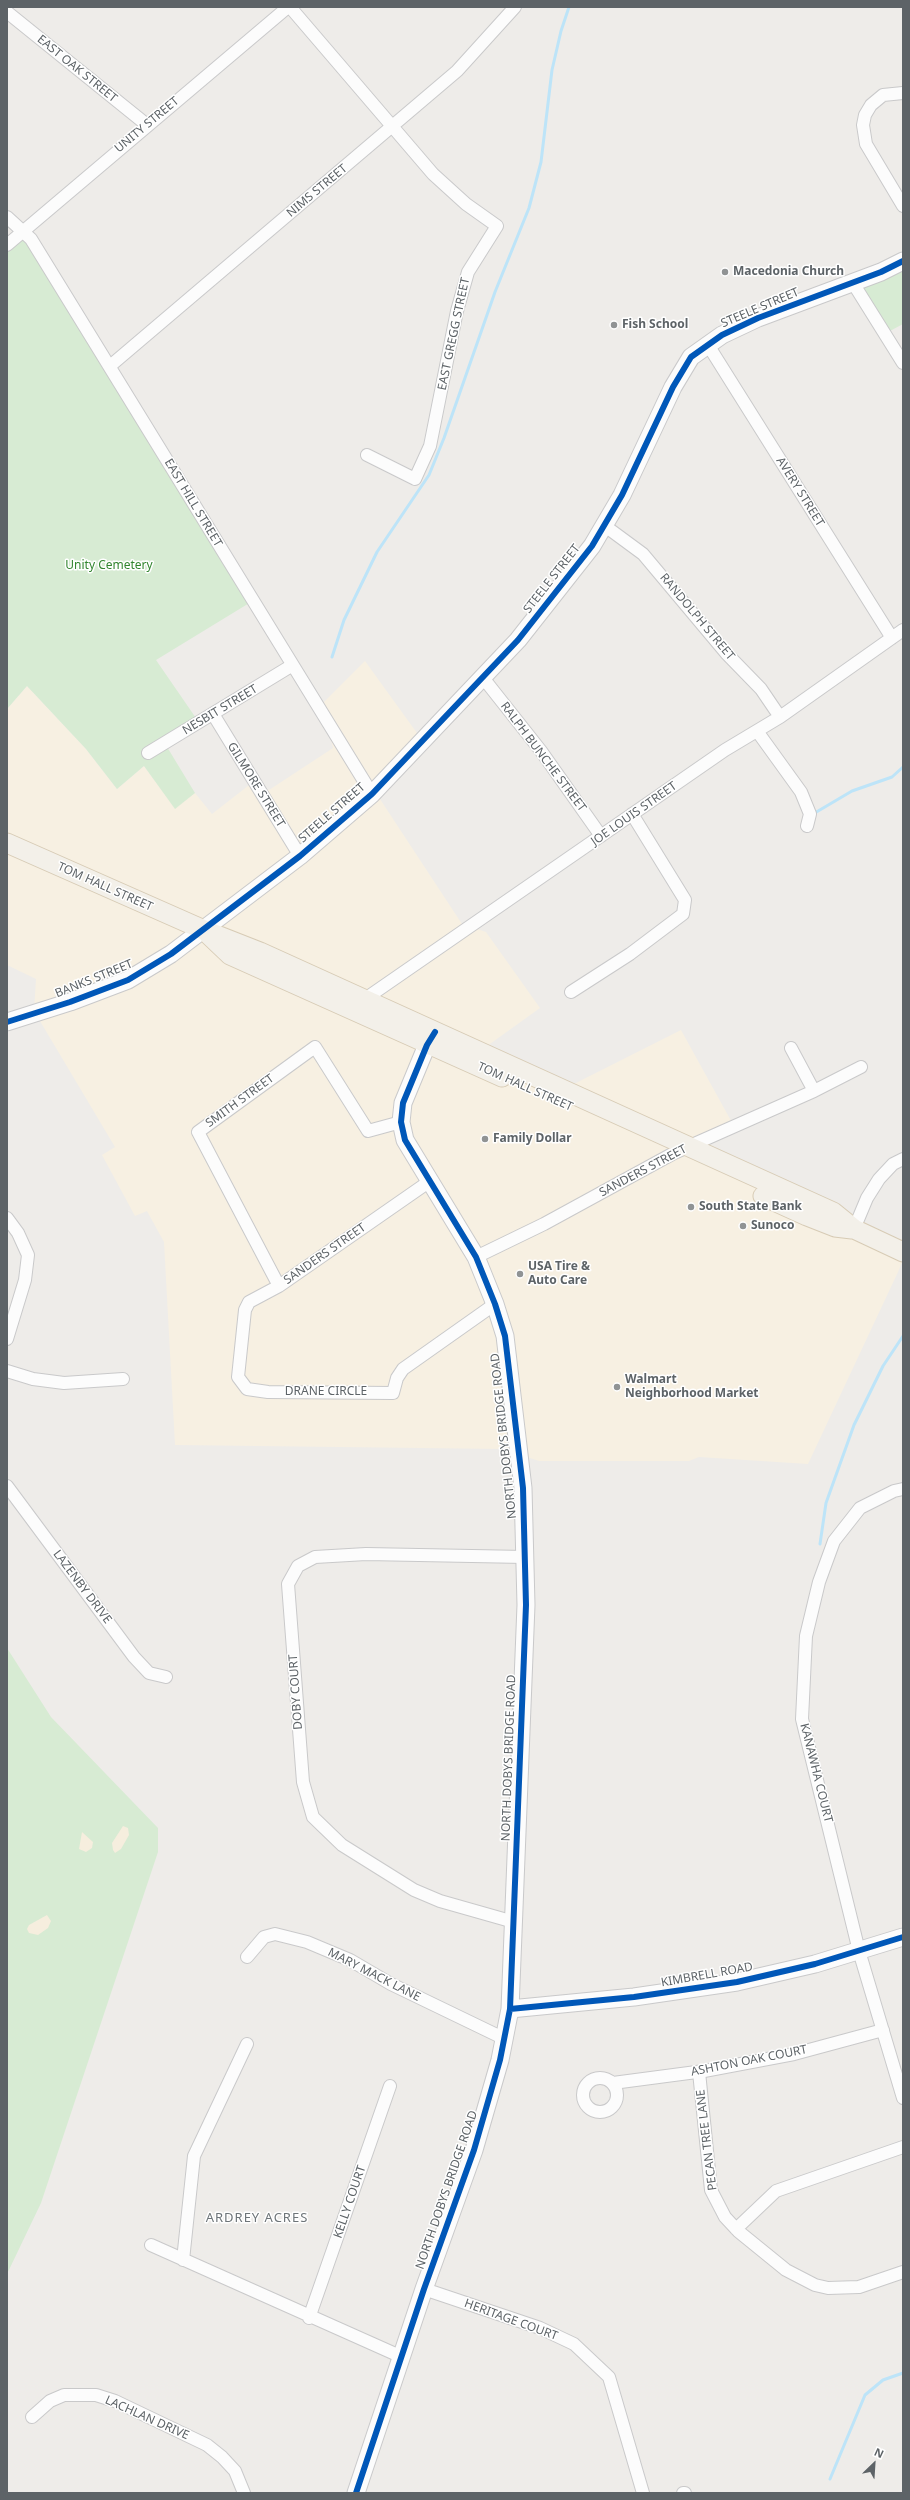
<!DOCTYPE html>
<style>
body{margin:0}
#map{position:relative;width:910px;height:2500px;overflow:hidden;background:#eeece9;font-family:"Noto Sans",sans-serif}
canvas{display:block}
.frame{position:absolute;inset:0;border:8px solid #5d6367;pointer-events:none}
.north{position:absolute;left:854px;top:2444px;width:40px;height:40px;-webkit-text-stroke:3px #fff;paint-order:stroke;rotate:25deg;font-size:11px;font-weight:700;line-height:16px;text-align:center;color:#5d6367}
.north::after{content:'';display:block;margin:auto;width:14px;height:18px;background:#5d6367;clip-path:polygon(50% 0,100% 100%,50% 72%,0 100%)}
</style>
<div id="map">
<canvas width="910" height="2500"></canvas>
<div class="frame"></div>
<div class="north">N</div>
</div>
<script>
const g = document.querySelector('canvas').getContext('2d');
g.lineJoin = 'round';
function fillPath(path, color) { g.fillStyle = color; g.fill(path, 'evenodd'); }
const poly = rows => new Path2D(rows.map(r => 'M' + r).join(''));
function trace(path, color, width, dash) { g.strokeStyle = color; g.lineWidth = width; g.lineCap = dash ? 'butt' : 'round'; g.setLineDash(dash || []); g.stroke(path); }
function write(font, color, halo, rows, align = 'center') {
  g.font = font + ' "Noto Sans",sans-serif'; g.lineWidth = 3; g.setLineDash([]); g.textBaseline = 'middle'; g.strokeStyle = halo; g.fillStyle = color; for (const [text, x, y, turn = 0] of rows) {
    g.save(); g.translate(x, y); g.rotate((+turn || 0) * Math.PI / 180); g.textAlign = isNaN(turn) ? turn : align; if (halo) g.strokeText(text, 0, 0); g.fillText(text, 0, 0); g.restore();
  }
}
fillPath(poly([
 [365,661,422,740,374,790,462,924,486,932,540,1008,476,1054,558,1092,681,1030,735,1128,690,1151,687,1157,903,1253,903,1260,898,1272,808,1464,699,1457,689,1461,539,1461,503,1449,175,1445,164,1242,147,1211,135,1216,102,1155,115,1147,34,1011,36,979,7,965,7,709,27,686,86,749,117,789,144,766,175,808,195,793,212,814,253,782,269,790,333,748,322,704]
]), '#f7f0e2');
fillPath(poly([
 [24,233,251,602,156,660,198,721,164,742,195,793,175,809,144,766,117,789,86,749,27,686,7,709,7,247],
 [903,267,903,324,888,332,860,286],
 [7,1648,51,1717,158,1828,158,1852,41,2203,7,2274]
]), '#d7ebd3');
fillPath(poly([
 [123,1826,128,1828,129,1835,121,1849,115,1853,113,1850,112,1843],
 [82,1832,93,1842,92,1848,86,1852,79,1849],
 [47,1915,51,1921,48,1928,38,1935,29,1933,27,1929,29,1925]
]), '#f6eede');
trace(poly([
 [332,657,344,620,377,552,429,475,444,438,495,292,529,208,541,162,552,70,561,31,569,7],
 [813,814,852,791,892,777,903,767],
 [820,1544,826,1503,854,1425,883,1366,903,1336],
 [830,2479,865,2395,883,2380,903,2373]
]), '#bde4f8', 3);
const street = poly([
 [290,7,433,174,466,204,497,226,468,272,457,311,430,446,415,479,367,455],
 [7,12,147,125],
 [903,93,883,95,871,105,865,115,863,125,866,144,903,206],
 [7,217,31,239,372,794],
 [7,245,288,7],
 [853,283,903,363],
 [708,345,892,638],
 [110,366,457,71,515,7],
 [605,526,643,554,726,653,761,689,780,717],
 [484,679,541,751,601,836],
 [213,714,300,856],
 [757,731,801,792,810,814,807,826],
 [148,753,291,666],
 [571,992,630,954,683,914,685,900,632,814],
 [365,999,725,750,780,717,903,630],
 [791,1048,814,1091],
 [430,1181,279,1286,249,1302,245,1310,238,1377,247,1389,268,1392,393,1393,397,1378,403,1369,495,1304],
 [7,1218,18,1233,28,1255,25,1280,7,1339],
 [854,1229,867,1198,879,1179,893,1164,903,1159],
 [476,1257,544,1224,674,1153,814,1091,861,1067],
 [279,1286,198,1132,315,1047,368,1131,401,1122],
 [7,1371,33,1379,64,1383,123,1379],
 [7,1486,134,1657,149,1673,166,1677],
 [903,1489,894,1491,860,1508,834,1541,819,1582,806,1636,802,1719,859,1951,903,2098],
 [514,1922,440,1901,414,1890,342,1845,313,1817,303,1782,288,1584,298,1566,315,1557,366,1554,525,1557],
 [247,1957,264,1937,275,1934,307,1942,350,1960,391,1984,505,2039],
 [699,2072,711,2190,725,2217,738,2231,786,2270,815,2285,828,2288,859,2287,903,2272],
 '583 2095a17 17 0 1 1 34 0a17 17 0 1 1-34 0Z',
 [613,2083,704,2071,794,2054,883,2030],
 [736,2229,776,2191,903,2147],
 [151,2245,402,2357],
 [183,2260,194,2156,247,2044],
 [424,2289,540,2328,574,2344,609,2377,643,2493],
 [309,2318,390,2086],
 [32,2417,50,2401,64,2395,96,2395,115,2401,207,2445,222,2457,235,2471,244,2493],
 [683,2493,685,2493]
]);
const secondary = poly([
 [7,1022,70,1002,128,980,171,954,300,856,372,794,518,640,592,546,622,495,673,387,691,357,722,335,758,318,881,272,903,261],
 [510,2009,634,1997,737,1982,815,1964,903,1937],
 [356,2493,424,2289,474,2150,500,2060,510,2009,526,1605,523,1488,505,1336,495,1304,476,1257,405,1140,401,1122,403,1103,427,1045,435,1032]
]);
const primary = poly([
 [7,843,204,930,260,952,672,1139,833,1212,854,1229,903,1252],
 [209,935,230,955,502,1077],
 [763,1196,807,1216,835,1227,852,1229]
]);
trace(street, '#c9c9ca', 14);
trace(secondary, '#c9c9ca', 19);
trace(primary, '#d7cbb5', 21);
trace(street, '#fcfcfc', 12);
trace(secondary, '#fcfcfc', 17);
trace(primary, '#f3f0e9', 19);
trace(poly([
 [7,1022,70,1002,128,980,171,954,300,856,372,794,518,640,592,546,622,495,673,387,691,357,722,335,758,318,881,272,903,261],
 [510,2009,634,1997,737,1982,815,1964,903,1937],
 [356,2493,424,2289,474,2150,500,2060,510,2009,526,1605,523,1488,505,1336,495,1304,476,1257,405,1140,401,1122,403,1103,427,1045,435,1032]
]), '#0057b8', 6);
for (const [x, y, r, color] of [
 [725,272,4,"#909394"],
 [614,325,4,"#909394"],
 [485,1139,4,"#909394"],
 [691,1207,4,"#909394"],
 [743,1226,4,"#909394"],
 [520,1274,4,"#909394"],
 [617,1387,4,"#909394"]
]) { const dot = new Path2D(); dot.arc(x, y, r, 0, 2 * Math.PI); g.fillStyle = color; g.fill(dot); trace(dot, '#fff', 1.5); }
write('12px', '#5d6367', '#fff', [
 ["EAST OAK STREET",77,69,39],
 ["UNITY STREET",147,125,-40],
 ["NIMS STREET",317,191,-40],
 ["STEELE STREET",760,308,-23],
 ["EAST GREGG STREET",454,334,-78],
 ["AVERY STREET",800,492,58],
 ["EAST HILL STREET",193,503,59],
 ["STEELE STREET",552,579,-52],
 ["RANDOLPH STREET",697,617,50],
 ["NESBIT STREET",220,710,-31],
 ["RALPH BUNCHE STREET",543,757,53],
 ["GILMORE STREET",256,785,58],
 ["STEELE STREET",332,813,-41],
 ["JOE LOUIS STREET",634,814,-35],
 ["TOM HALL STREET",105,887,24],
 ["BANKS STREET",94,979,-22],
 ["TOM HALL STREET",525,1087,24],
 ["SMITH STREET",240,1101,-36],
 ["SANDERS STREET",643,1171,-28],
 ["SANDERS STREET",325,1254,-35],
 ["DRANE CIRCLE",326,1392],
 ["NORTH DOBYS BRIDGE ROAD",504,1436,-96],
 ["LAZENBY DRIVE",82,1587,53],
 ["DOBY COURT",296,1692,-94],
 ["NORTH DOBYS BRIDGE ROAD",509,1758,-88],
 ["KANAWHA COURT",816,1773,76],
 ["MARY MACK LANE",374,1975,27],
 ["KIMBRELL ROAD",707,1975,-10],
 ["ASHTON OAK COURT",749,2061,-11],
 ["PECAN TREE LANE",707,2140,-97],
 ["NORTH DOBYS BRIDGE ROAD",447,2190,-71],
 ["KELLY COURT",350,2202,-71],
 ["HERITAGE COURT",511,2320,20],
 ["LACHLAN DRIVE",147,2418,24]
]);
write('bold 12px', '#5d6367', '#fff', [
 ["Macedonia Church",733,272],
 ["Fish School",622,325],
 ["Family Dollar",493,1139],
 ["South State Bank",699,1207],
 ["Sunoco",751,1226],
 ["USA Tire &",528,1267],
 ["Auto Care",528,1281],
 ["Walmart",625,1380],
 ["Neighborhood Market",625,1394]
], 'left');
write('12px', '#32852f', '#fff', [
 ["Unity Cemetery",109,566]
]);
g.letterSpacing = '1px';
write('13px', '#6e7579', '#fff', [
 ["ARDREY ACRES",257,2218]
]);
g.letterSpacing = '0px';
</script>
